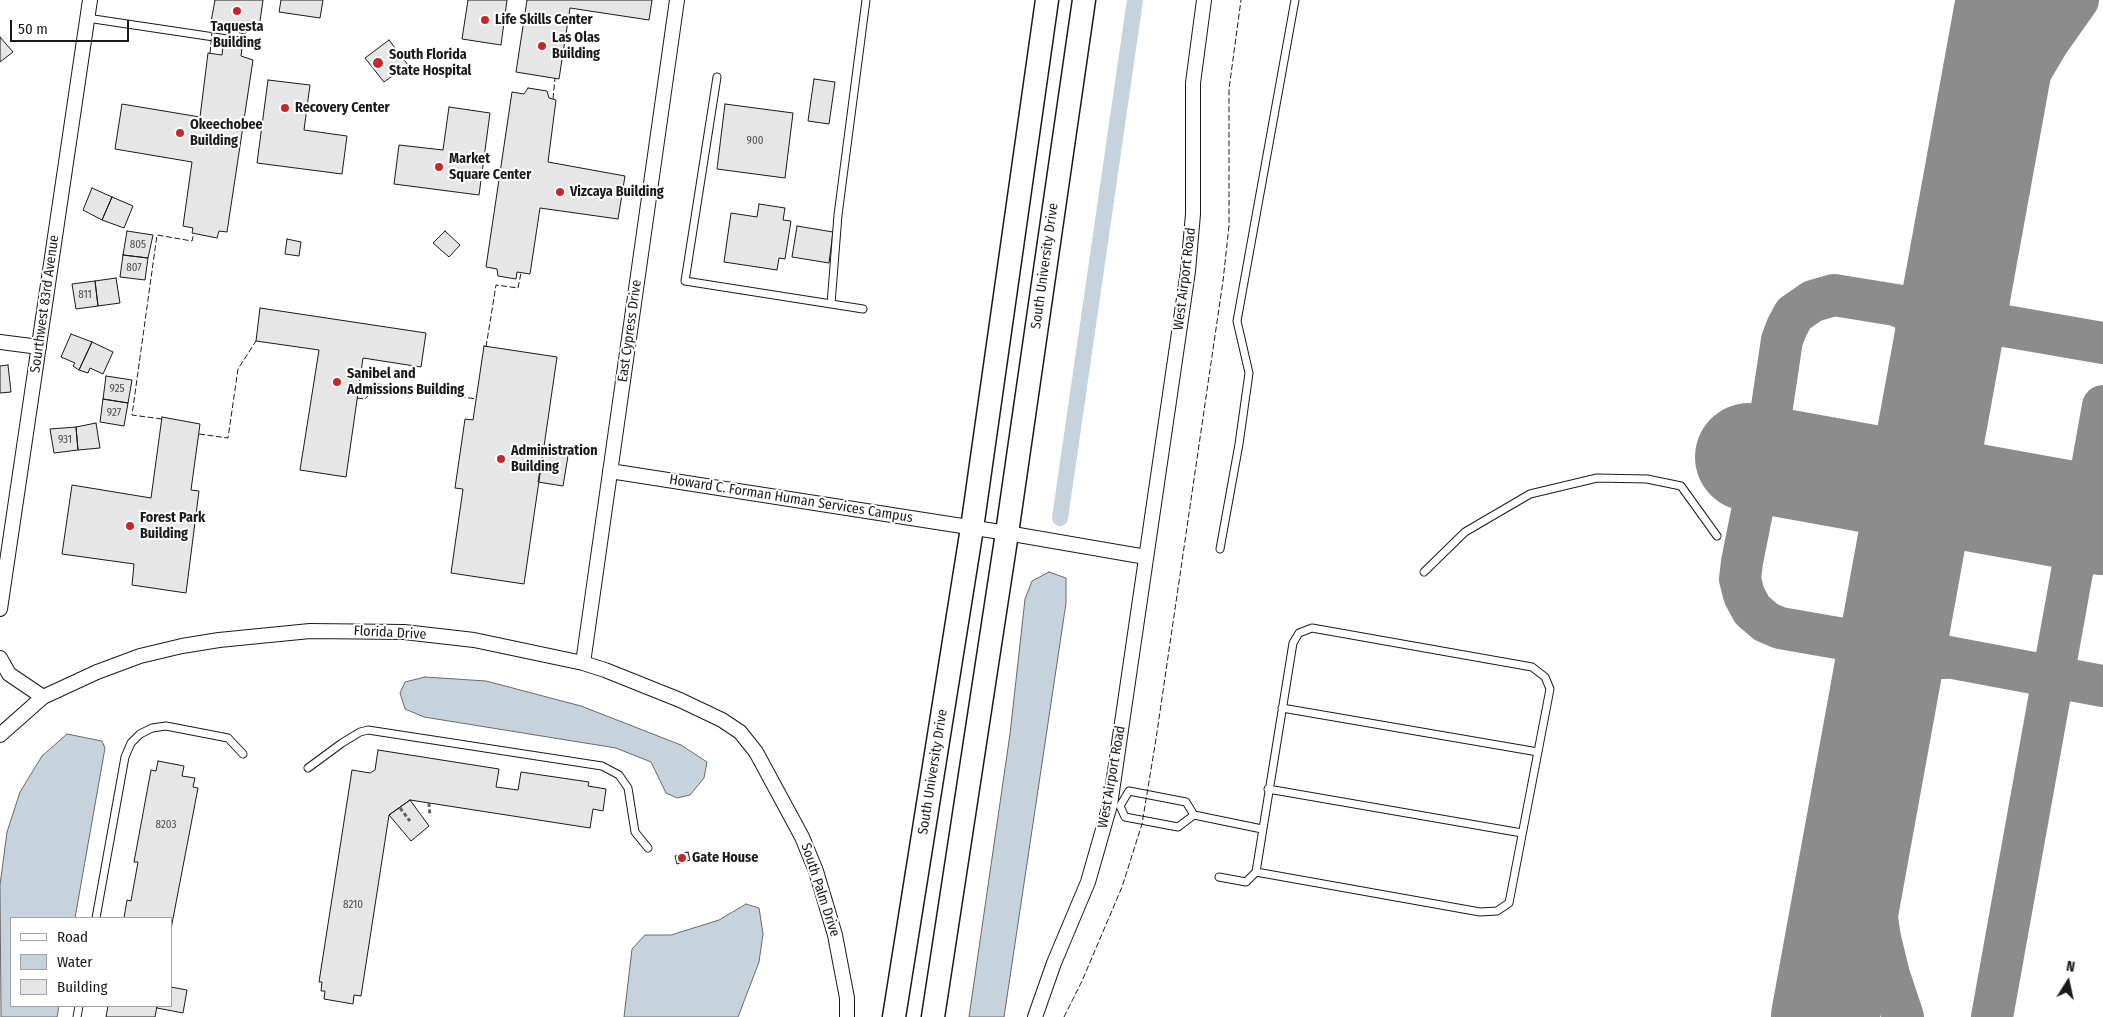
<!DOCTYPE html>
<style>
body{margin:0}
#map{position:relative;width:2103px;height:1017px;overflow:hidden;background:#fff;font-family:"Fira Sans Condensed",sans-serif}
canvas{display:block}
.legend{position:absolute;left:10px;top:917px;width:162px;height:90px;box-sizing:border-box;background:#fff;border:1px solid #a3a3a3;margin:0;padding:6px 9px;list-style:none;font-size:15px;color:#1a1a1a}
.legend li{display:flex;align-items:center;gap:10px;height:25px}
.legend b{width:25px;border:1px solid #a3a3a3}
.north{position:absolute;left:2043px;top:957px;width:50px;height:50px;-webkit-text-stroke:4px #fff;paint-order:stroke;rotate:10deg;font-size:14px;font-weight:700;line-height:20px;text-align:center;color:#1a1a1a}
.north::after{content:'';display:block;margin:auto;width:18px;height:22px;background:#1a1a1a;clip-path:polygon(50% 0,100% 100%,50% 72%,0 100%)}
.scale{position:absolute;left:10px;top:20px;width:119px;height:22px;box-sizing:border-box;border:2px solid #1a1a1a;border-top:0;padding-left:6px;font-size:15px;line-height:18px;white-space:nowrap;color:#1a1a1a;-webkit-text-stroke:4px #fff;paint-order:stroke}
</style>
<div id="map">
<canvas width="2103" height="1017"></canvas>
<ul class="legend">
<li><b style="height:6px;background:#fff"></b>Road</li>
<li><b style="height:14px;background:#c6d2dc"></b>Water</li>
<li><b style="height:14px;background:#e6e6e6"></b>Building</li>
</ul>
<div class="north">N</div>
<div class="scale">50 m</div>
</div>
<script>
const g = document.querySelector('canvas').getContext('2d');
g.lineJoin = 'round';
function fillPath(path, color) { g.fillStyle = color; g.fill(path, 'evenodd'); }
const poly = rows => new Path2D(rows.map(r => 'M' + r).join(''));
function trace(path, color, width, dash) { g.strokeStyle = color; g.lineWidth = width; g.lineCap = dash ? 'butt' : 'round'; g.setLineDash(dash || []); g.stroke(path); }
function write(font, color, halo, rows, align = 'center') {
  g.font = font + ' "Fira Sans Condensed",sans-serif'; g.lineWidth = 4; g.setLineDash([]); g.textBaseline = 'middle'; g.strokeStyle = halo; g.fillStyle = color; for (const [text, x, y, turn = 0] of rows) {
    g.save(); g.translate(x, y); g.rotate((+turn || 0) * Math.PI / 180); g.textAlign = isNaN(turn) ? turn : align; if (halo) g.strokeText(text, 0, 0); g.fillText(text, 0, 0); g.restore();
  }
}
const water = poly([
 [1049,572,1066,578,1066,603,1004,1017,969,1017,1010,734,1025,599,1032,581,1049,572],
 [425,677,486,681,581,706,681,745,707,762,704,778,690,795,677,798,666,793,651,762,616,748,424,717,405,709,400,693,405,682,425,677],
 [67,734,102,741,105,748,75,918,11,918,11,1006,59,1006,57,1017,1,1017,0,885,7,832,20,792,42,756,67,734],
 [746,904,759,908,763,934,759,962,738,1017,624,1017,632,949,645,935,671,935,719,920,746,904]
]);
fillPath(water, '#c6d2dc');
trace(water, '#6a6a6a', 1);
trace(poly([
 [1060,518,1135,0]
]), '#c6d2dc', 16);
trace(poly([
 [1967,237,1979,189,1993,151,2017,95,2049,41,2078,0],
 [1961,270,1964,289,1971,304,1989,320,2005,326,2103,343],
 [1898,306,1920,315,1931,325,1941,343,1944,361],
 [2103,406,2091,473,2094,490,2103,507],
 [1807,467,1792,459,1781,448,1773,434,1770,420,1782,340,1787,327,1794,314,1813,301,1834,295,1908,307,1924,305,1933,301,1947,292,1961,270],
 [1807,467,1791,469,1775,476,1762,488,1754,502,1742,562,1740,579,1744,595,1752,610,1766,622,1780,628,1849,640,1870,635,1882,627,1888,622,1900,603],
 [1900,603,1903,619,1908,631,1916,642,1932,654,2103,686],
 [1882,700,1890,681,1905,667,1924,658,1945,658],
 [1871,760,1869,805,1870,871,1880,938,1889,975,1903,1017],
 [1992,1017,2072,572,2077,555,2083,546,2089,539,2103,531]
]), '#8c8c8c', 42);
trace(poly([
 [1749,457,2103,521],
 [1825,1017,2010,0]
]), '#8c8c8c', 108);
const building = poly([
 [215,0,263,0,259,28,251,27,245,34,227,30,224,24,211,22,215,0],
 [281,0,323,0,320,18,279,12,281,0],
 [468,0,507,0,501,45,462,39,468,0],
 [527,0,652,0,649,20,570,8,559,79,516,72,527,0],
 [0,37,13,52,0,62,0,37],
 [389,40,408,65,384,82,365,58,389,40],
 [223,46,242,48,241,56,253,60,227,232,219,231,217,238,192,233,193,228,183,226,192,162,115,149,122,104,200,117,208,53,222,55,223,46],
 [814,79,835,82,829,124,808,121,814,79],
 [268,80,310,85,304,130,347,136,342,174,257,163,268,80],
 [528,88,547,91,549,98,556,100,548,162,625,176,618,219,540,208,530,274,517,272,516,279,498,276,497,269,486,267,512,92,524,94,528,88],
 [725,104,793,113,785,178,717,169,725,104],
 [449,107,490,113,479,195,394,184,399,145,443,150,449,107],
 [92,188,112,197,102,220,83,210,92,188],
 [112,197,133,206,124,228,102,220,112,197],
 [759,204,785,208,783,220,791,221,785,259,779,258,777,270,724,262,731,213,757,217,759,204],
 [797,226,833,232,829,263,792,257,797,226],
 [127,231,153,235,148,258,123,255,127,231],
 [445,231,460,245,449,257,433,243,445,231],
 [287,239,301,242,299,256,285,254,287,239],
 [123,255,148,258,145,280,120,277,123,255],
 [116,278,120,303,98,306,95,281,116,278],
 [95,281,98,306,76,309,72,284,95,281],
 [260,308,426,333,421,367,363,358,346,477,300,470,319,350,256,341,260,308],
 [71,334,92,342,79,370,73,366,75,363,61,357,71,334],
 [92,342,113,352,103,374,90,368,88,373,79,370,92,342],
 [484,346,557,357,524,584,451,573,463,489,455,488,465,419,473,420,484,346],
 [8,365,11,392,0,393,0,366,8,365],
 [106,376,132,380,128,403,103,399,106,376],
 [103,399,128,403,124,426,100,422,103,399],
 [162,417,200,424,191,490,199,491,186,593,132,585,134,564,62,554,72,485,151,498,162,417],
 [96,423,100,448,78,450,76,427,96,423],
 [76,427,78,450,54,453,50,429,76,427],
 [543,452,568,456,563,486,538,482,543,452],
 [378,750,499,769,496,787,518,790,521,772,589,782,588,786,606,789,603,811,593,809,590,828,410,800,389,815,361,996,354,995,353,1004,324,999,325,991,321,991,322,982,319,982,352,770,370,773,375,770,378,750],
 [158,761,184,766,182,776,195,778,193,787,198,788,171,929,171,918,124,918,127,900,131,901,138,862,134,862,151,770,156,771,158,761],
 [410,800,429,826,411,841,389,815,410,800],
 [688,852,690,860,677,864,675,856,688,852],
 [171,987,187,990,183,1013,157,1008,157,1006,171,1006,171,987],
 [108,1006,157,1006,155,1017,106,1017,108,1006]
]);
fillPath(building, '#e6e6e6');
trace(building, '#1a1a1a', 1);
const service = poly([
 [87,18,254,43],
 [717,77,685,281,863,309],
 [831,304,838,215,866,0],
 [1220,549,1239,444,1249,373,1237,321,1295,0],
 [1424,572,1465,532,1530,494,1597,478,1647,479,1681,486,1717,536],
 [1312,628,1532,667,1545,677,1550,689,1509,903,1497,911,1480,912,1256,872,1293,643,1299,633,1312,628],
 [1282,708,1538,752],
 [308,768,342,743,360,732,368,730,602,766,619,775,628,788,635,832,648,848],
 [1268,789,1522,833],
 [1120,806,1125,817,1178,827,1194,815,1262,829],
 [1120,806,1129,791,1186,802,1194,815],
 [1219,877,1246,882,1256,872],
 [96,918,125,757,131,743,140,734,152,728,166,726,228,738,243,754],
 [77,1017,79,1006]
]);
const minor = poly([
 [0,342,39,347],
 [610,471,1007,533,1146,557],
 [0,609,90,0],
 [0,658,9,674,43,697],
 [583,663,677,0],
 [0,735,43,697,97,672,140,656,182,646,219,640,310,631,404,632,474,640,583,663,605,670,680,700,722,720,740,732,756,752,802,837,816,871,835,935,847,998,847,1017],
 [1035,1017,1054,963,1088,882,1110,805,1188,271,1193,214,1193,83,1204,0]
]);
const primary = poly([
 [894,1017,972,528,1047,0],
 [933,1017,1007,533,1084,0]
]);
trace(service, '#1a1a1a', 9);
trace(minor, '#1a1a1a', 16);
trace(primary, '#1a1a1a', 25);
trace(poly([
 [429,803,430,816],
 [400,808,410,821]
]), '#5f5f5f', 3, [4, 2.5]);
trace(service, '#fff', 7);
trace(minor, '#fff', 14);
trace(primary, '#fff', 22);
trace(poly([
 [210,53,213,22],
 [553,99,555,78],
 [486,347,496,285,518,288,521,273],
 [357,398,365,399,378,384,476,399],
 [162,419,132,415,157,235,192,241,194,233],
 [199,434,228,438,238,369,256,341],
 [1064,1017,1082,981,1122,887,1142,824,1156,739,1223,281,1229,226,1229,89,1241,0]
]), '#1a1a1a', 1, [6, 2.5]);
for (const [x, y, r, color] of [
 [237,11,5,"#c62828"],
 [485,20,5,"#c62828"],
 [542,46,5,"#c62828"],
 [378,63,6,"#c62828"],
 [285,108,5,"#c62828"],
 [180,133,5,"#c62828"],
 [439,167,5,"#c62828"],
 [560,192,5,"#c62828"],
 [337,382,5,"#c62828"],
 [501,459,5,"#c62828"],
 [130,526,5,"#c62828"],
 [682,858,5,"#c62828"]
]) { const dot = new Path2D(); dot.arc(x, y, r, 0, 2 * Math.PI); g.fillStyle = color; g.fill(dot); trace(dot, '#fff', 2); }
write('11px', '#4d4d4d', null, [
 ["900",755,141],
 ["805",138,245],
 ["807",134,268],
 ["811",85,295],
 ["925",117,389],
 ["927",114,413],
 ["931",65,440],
 ["8203",166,825],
 ["8210",353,905]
]);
write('bold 14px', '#1a1a1a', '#fff', [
 ["Life Skills Center",495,20],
 ["Taquesta",237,27,"center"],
 ["Building",237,43,"center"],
 ["Las Olas",552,38],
 ["Building",552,54],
 ["South Florida",389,55],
 ["State Hospital",389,71],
 ["Recovery Center",295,108],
 ["Okeechobee",190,125],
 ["Building",190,141],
 ["Market",449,159],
 ["Square Center",449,175],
 ["Vizcaya Building",570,192],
 ["Sanibel and",347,374],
 ["Admissions Building",347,390],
 ["Administration",511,451],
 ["Building",511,467],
 ["Forest Park",140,518],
 ["Building",140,534],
 ["Gate House",692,858]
], 'left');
write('14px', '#1a1a1a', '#fff', [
 ["South University Drive",1045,266,-82],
 ["West Airport Road",1185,279,-83],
 ["Sourthwest 83rd Avenue",45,304,-82],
 ["East Cypress Drive",630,331,-82],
 ["Howard C. Forman Human Services Campus",791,499,9],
 ["Florida Drive",390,633,3],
 ["South University Drive",933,772,-81],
 ["West Airport Road",1112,777,-80],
 ["South Palm Drive",820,890,72]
]);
</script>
